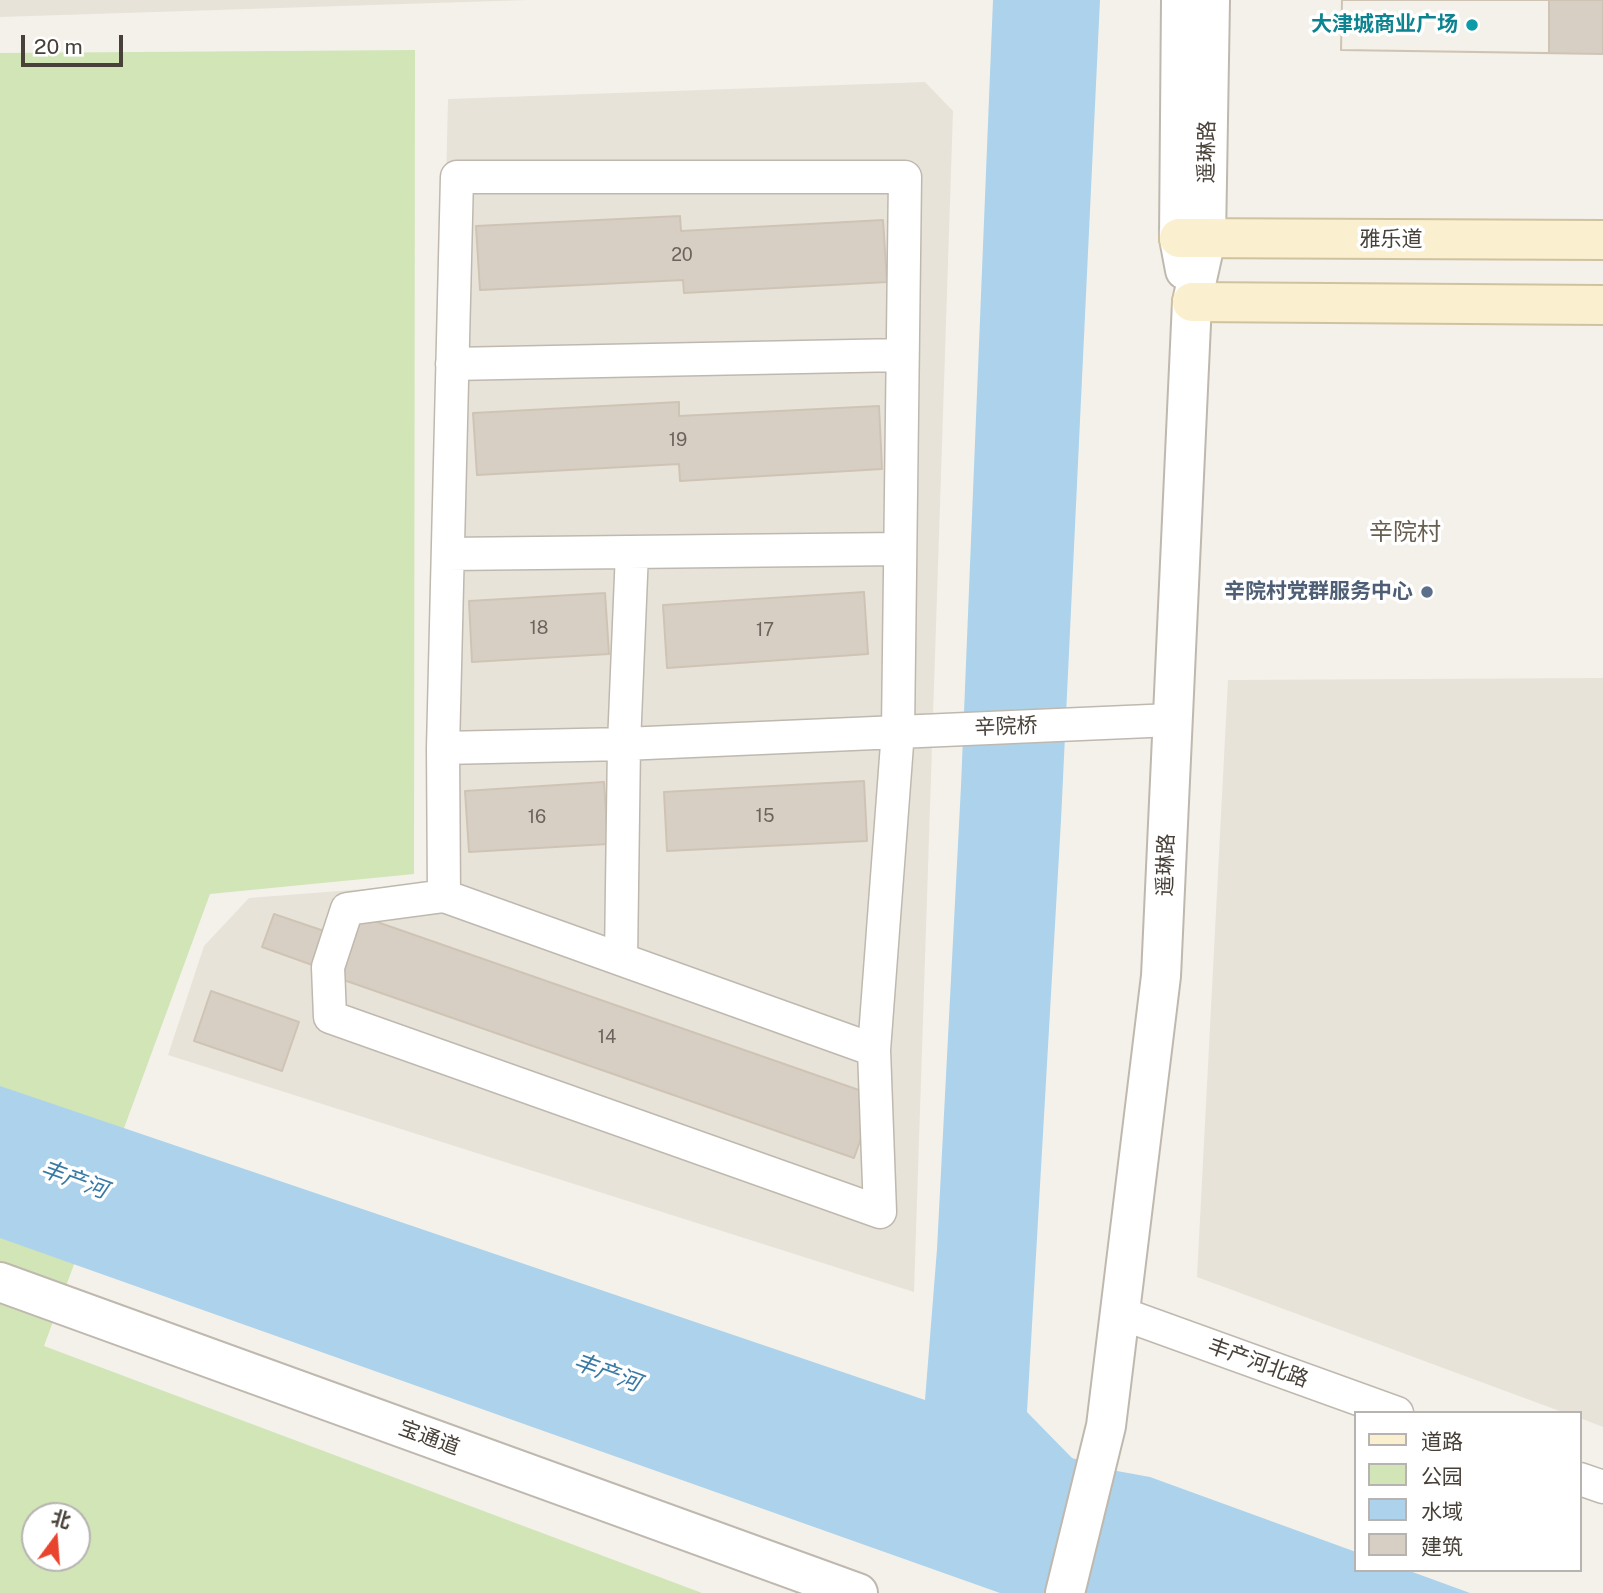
<!DOCTYPE html>
<meta charset="utf-8">
<style>
body{margin:0}
#map{position:relative;width:1603px;height:1593px;overflow:hidden;background:#f4f1eb;font-family:"Public Sans","Noto Sans SC",sans-serif}
canvas{display:block}
.legend{position:absolute;left:1354px;top:1411px;width:228px;height:161px;box-sizing:border-box;background:#fff;border:2px solid #b6b3b0;margin:0;padding:9px 12px;list-style:none;font-size:21px;color:#484139}
.legend li{display:flex;align-items:center;gap:14px;height:35px}
.legend b{width:35px;border:2px solid #b6b3b0}
.north{position:absolute;left:21px;top:1502px;width:70px;height:70px;box-sizing:border-box;background:#fff;border:2px solid #b6b3b0;border-radius:50%;rotate:16deg;font-size:19px;font-weight:700;line-height:28px;text-align:center;color:#484139}
.north::after{content:'';display:block;margin:auto;width:24px;height:32px;background:#e9442d;clip-path:polygon(50% 0,100% 100%,50% 72%,0 100%)}
.scale{position:absolute;left:21px;top:35px;width:102px;height:32px;box-sizing:border-box;border:4px solid #484139;border-top:0;padding-left:9px;font-size:21px;line-height:24px;white-space:nowrap;color:#484139;-webkit-text-stroke:5px #fff;paint-order:stroke}
</style>
<div id="map">
<canvas width="1603" height="1593"></canvas>
<ul class="legend">
<li><b style="height:9px;background:#faefce"></b>道路</li>
<li><b style="height:19px;background:#d1e5b7"></b>公园</li>
<li><b style="height:19px;background:#acd3eb"></b>水域</li>
<li><b style="height:19px;background:#d8cfc4"></b>建筑</li>
</ul>
<div class="north">北</div>
<div class="scale">20 m</div>
</div>
<script>
const g = document.querySelector('canvas').getContext('2d');
g.lineJoin = 'round';
function fillPath(path, color) { g.fillStyle = color; g.fill(path, 'evenodd'); }
const poly = rows => new Path2D(rows.map(r => 'M' + r).join(''));
function trace(path, color, width, dash) { g.strokeStyle = color; g.lineWidth = width; g.lineCap = dash ? 'butt' : 'round'; g.setLineDash(dash || []); g.stroke(path); }
function write(font, color, halo, rows, align = 'center') {
  g.font = font + ' "Public Sans","Noto Sans SC",sans-serif'; g.lineWidth = 7; g.setLineDash([]); g.textBaseline = 'middle'; g.strokeStyle = halo; g.fillStyle = color; for (const [text, x, y, turn = 0] of rows) {
    g.save(); g.translate(x, y); g.rotate((+turn || 0) * Math.PI / 180); g.textAlign = isNaN(turn) ? turn : align; if (halo) g.strokeText(text, 0, 0); g.fillText(text, 0, 0); g.restore();
  }
}
fillPath(poly([
 [0,0,528,0,0,17],
 [925,82,953,111,914,1292,168,1055,204,946,249,898,429,884,448,99],
 [1603,678,1603,1427,1580,1418,1580,1413,1565,1413,1197,1277,1228,680]
]), '#e7e3d9');
fillPath(poly([
 [415,50,414,874,210,894,44,1346,702,1593,0,1593,0,53],
 [35,1516,77,1516,77,1558,35,1558]
]), '#d1e5b7');
fillPath(poly([
 [993,0,1100,0,1061,820,1027,1412,1072,1458,1106,1469,1150,1477,1356,1552,1356,1570,1407,1570,1470,1593,1000,1593,0,1238,0,1086,925,1400,937,1249,961,786]
]), '#acd3eb');
const building = poly([
 [1342,0,1603,0,1603,54,1341,50,1342,0],
 [1342,0,1549,0,1549,53,1341,50,1342,0],
 [680,216,681,231,883,220,887,282,684,293,683,280,480,290,476,226,680,216],
 [679,402,679,416,879,406,882,469,680,481,679,464,477,475,473,413,679,402],
 [864,592,868,654,667,668,663,605,864,592],
 [605,593,609,654,472,662,469,601,605,593],
 [864,781,867,841,667,851,664,792,864,781],
 [604,782,608,844,469,852,465,791,604,782],
 [274,914,330,933,318,967,262,947,274,914],
 [360,916,876,1096,854,1158,338,978,360,916],
 [211,991,299,1022,282,1071,194,1041,211,991]
]);
fillPath(building, '#d8cfc4');
trace(building, '#cfc4b4', 2);
const minor = poly([
 [452,364,902,355],
 [448,554,900,549],
 [443,748,624,744,1172,720],
 [444,896,347,909,328,967,330,1017,880,1212,874,1050,898,731,905,177,457,177,443,748,444,896,874,1050],
 [621,959,624,744,632,552],
 [1120,1313,1397,1413],
 [1580,1479,1603,1487]
]);
const tertiary = poly([
 [1181,0,1179,238,1185,270],
 [0,1282,858,1593],
 [1065,1593,1106,1426,1161,976,1192,302,1206,239,1210,0]
]);
const secondary = poly([
 [1179,238,1603,240],
 [1192,302,1603,305]
]);
trace(minor, '#bfb8ae', 35);
trace(tertiary, '#bfb8ae', 42);
trace(secondary, '#d0c29e', 42);
trace(minor, '#fff', 32);
trace(tertiary, '#fff', 38);
trace(secondary, '#faefce', 38);
for (const [x, y, r, color] of [
 [1472,25,7,"#0f9aa8"],
 [1427,592,7,"#5c6f8a"]
]) { const dot = new Path2D(); dot.arc(x, y, r, 0, 2 * Math.PI); g.fillStyle = color; g.fill(dot); trace(dot, '#fff', 2.5); }
write('18px', '#6c645c', null, [
 ["20",682,255],
 ["19",678,440],
 ["18",539,628],
 ["17",765,630],
 ["15",765,816],
 ["16",537,817],
 ["14",607,1037]
]);
write('bold 21px', '#0d838f', '#fff', [
 ["大津城商业广场",1458,25]
], 'right');
write('21px', '#484139', '#fff', [
 ["遥琳路",1207,152,-89],
 ["雅乐道",1391,240],
 ["辛院桥",1006,727,-2],
 ["遥琳路",1166,865,-88],
 ["丰产河北路",1258,1363,20],
 ["宝通道",429,1438,20]
]);
write('bold 21px', '#4e5e75', '#fff', [
 ["辛院村党群服务中心",1413,592]
], 'right');
write('italic 23px', '#387aa4', '#fff', [
 ["丰产河",74,1180,20],
 ["丰产河",607,1373,20]
]);
write('24px', '#695f51', '#fff', [
 ["辛院村",1405,533]
]);
</script>
